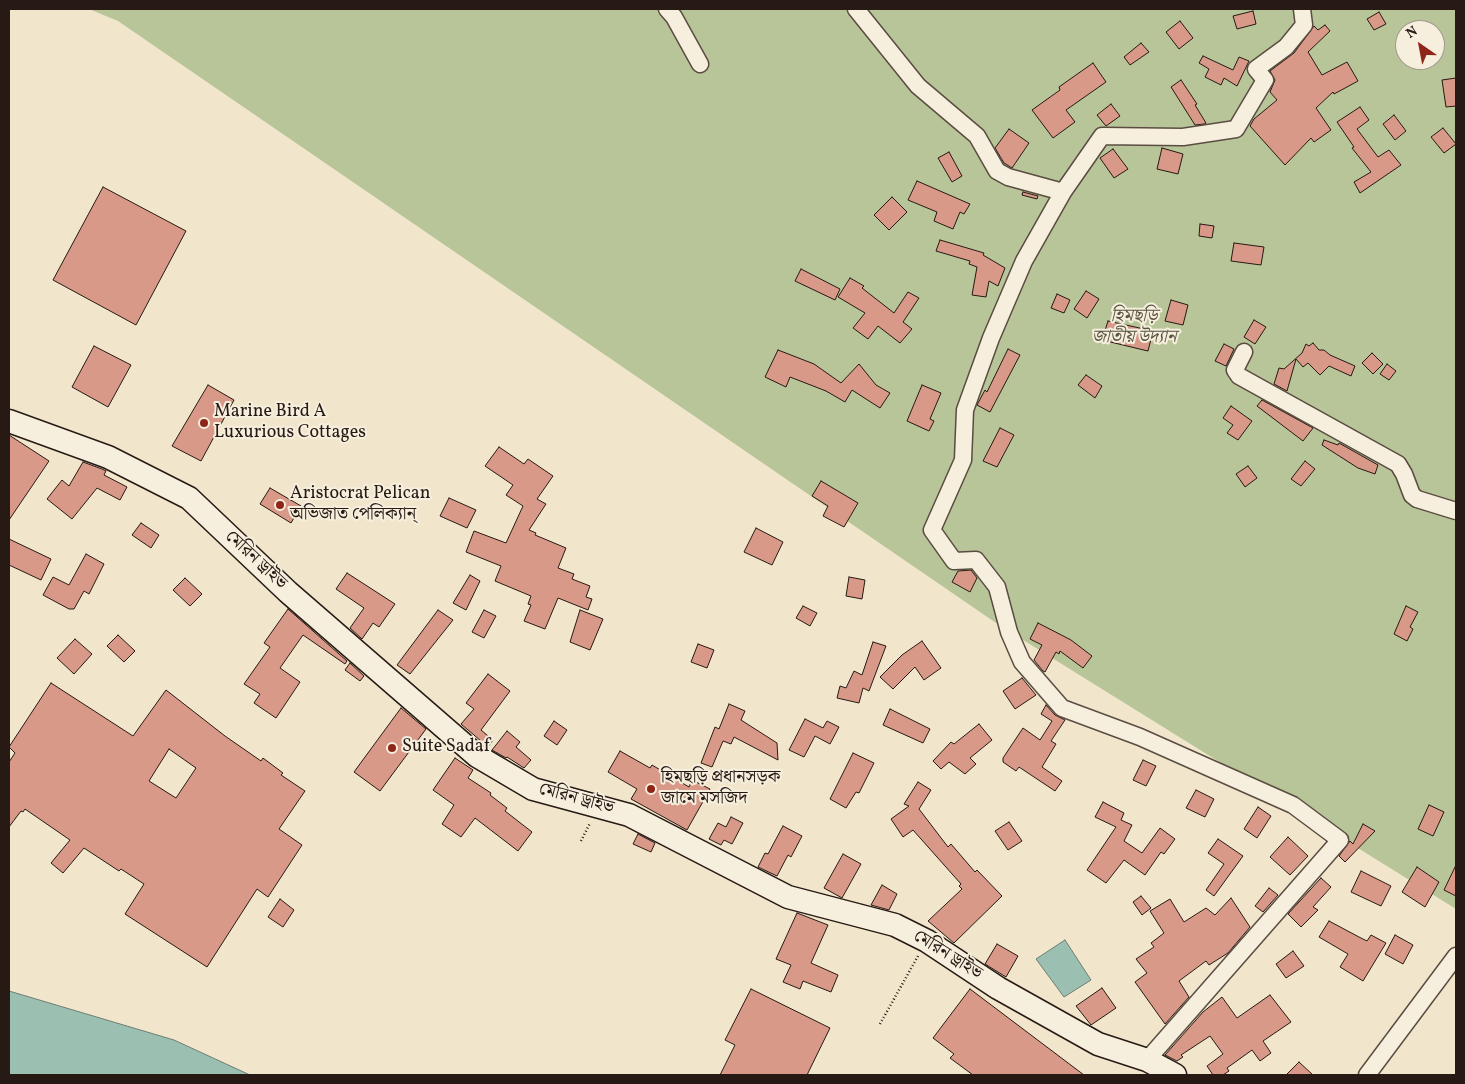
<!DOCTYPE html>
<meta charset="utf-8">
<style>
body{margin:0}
#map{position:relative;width:1465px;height:1084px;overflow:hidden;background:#f1e6cc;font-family:Vollkorn,serif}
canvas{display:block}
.frame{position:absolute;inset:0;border:10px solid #271913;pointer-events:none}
.north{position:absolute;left:1395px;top:20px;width:50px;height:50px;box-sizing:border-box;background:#f6efde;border:1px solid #a3998d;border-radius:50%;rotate:327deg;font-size:14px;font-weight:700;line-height:20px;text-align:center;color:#271913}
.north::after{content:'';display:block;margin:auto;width:18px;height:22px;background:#8f2418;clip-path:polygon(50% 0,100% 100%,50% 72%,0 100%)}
</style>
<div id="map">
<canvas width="1465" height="1084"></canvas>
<div class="frame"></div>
<div class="north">N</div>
</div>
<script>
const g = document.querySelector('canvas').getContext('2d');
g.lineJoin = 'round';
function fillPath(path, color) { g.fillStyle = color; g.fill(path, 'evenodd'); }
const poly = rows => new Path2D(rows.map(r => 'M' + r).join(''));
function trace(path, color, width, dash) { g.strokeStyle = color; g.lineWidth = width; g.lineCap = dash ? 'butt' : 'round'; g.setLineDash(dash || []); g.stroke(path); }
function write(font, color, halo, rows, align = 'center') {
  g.font = font + ' Vollkorn,"Noto Serif Bengali",serif'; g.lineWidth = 4; g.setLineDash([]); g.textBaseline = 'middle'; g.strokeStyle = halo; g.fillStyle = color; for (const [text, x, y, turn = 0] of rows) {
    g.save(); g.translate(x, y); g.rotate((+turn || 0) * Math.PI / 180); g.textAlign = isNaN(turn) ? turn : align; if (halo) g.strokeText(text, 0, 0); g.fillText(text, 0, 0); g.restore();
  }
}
fillPath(poly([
 [89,9,1456,9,1456,909,999,625,118,21],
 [1405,30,1435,30,1435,60,1405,60]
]), '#b8c599');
const water = poly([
 [1065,940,1091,980,1064,997,1036,959,1065,940],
 [9,991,174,1040,250,1075,9,1075,9,991]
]);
fillPath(water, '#9bc0b2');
trace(water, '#6d7d72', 1);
const building = poly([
 [1253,11,1256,24,1237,29,1233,16,1253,11],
 [1379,12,1386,24,1374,30,1367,19,1379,12],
 [1180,21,1193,38,1179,49,1166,32,1180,21],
 [1325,25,1330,31,1308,52,1322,75,1347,62,1358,81,1334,94,1333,92,1316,108,1331,130,1314,142,1311,138,1285,165,1250,126,1254,119,1277,100,1270,92,1275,80,1270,71,1294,53,1314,26,1318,30,1325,25],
 [1141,43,1149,52,1130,65,1124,57,1141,43],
 [1203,56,1233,70,1239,57,1249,61,1237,86,1224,78,1221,85,1205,77,1209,69,1199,63,1203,56],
 [1093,63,1106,82,1066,110,1075,122,1053,138,1032,110,1060,90,1059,87,1093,63],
 [1456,78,1456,106,1446,107,1442,80,1456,78],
 [1181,80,1197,104,1195,105,1206,123,1204,124,1195,125,1171,87,1181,80],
 [1111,104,1120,116,1106,126,1097,115,1111,104],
 [1360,107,1369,120,1357,129,1378,157,1389,150,1401,165,1360,193,1354,182,1371,172,1352,148,1354,147,1337,122,1360,107],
 [1394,115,1406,131,1395,140,1383,124,1394,115],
 [1443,128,1456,144,1444,153,1431,137,1443,128],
 [1009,129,1029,143,1012,168,1004,163,995,148,1009,129],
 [1162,148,1183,154,1178,174,1157,169,1162,148],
 [1113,149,1128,169,1114,178,1100,158,1113,149],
 [949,152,962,176,952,182,938,158,949,152],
 [917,181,970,204,964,214,960,212,953,229,934,221,937,212,908,200,917,181],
 [103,187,186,231,136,325,53,280,103,187],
 [1023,192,1038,196,1037,199,1022,195,1023,192],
 [892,197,907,212,889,230,874,215,892,197],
 [1200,224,1214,226,1212,238,1199,236,1200,224],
 [940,240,984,253,983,255,1005,268,998,286,989,281,986,297,972,295,977,267,969,264,970,261,936,251,940,240],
 [1234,243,1264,247,1261,265,1231,261,1234,243],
 [801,269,840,289,835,300,795,281,801,269],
 [850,278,864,286,862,288,894,313,908,292,919,298,903,322,912,329,900,343,878,326,868,339,853,328,865,313,838,297,850,278],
 [1086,291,1099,299,1087,318,1074,309,1086,291],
 [1057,294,1070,300,1064,313,1051,308,1057,294],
 [1171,300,1188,305,1183,325,1165,321,1171,300],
 [1254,320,1266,327,1255,344,1244,337,1254,320],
 [1108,321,1153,331,1148,351,1102,340,1108,321],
 [1313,343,1319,350,1324,350,1330,355,1355,366,1351,376,1329,366,1320,375,1308,363,1303,367,1296,359,1287,391,1274,384,1279,368,1284,369,1302,353,1306,344,1309,346,1313,343],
 [1224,344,1234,349,1226,366,1215,361,1224,344],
 [94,346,131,365,108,407,72,387,94,346],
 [1008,349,1020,355,990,412,977,405,985,390,987,392,1008,349],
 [778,350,814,364,841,383,859,364,876,385,890,393,880,408,852,390,845,402,826,391,790,377,786,387,765,377,778,350],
 [1372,353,1383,364,1373,374,1362,363,1372,353],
 [1387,364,1396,371,1389,380,1380,374,1387,364],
 [1086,375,1102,386,1095,398,1078,385,1086,375],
 [208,385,234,400,201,461,172,446,208,385],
 [922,385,941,393,930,419,934,421,929,431,907,421,922,385],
 [1262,400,1313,428,1303,441,1257,406,1262,400],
 [1231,406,1252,421,1238,440,1227,433,1233,425,1223,418,1231,406],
 [1000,428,1014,435,997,467,983,461,1000,428],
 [9,435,49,461,9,520,9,435],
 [1324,440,1338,445,1339,443,1378,465,1375,474,1358,468,1322,445,1324,440],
 [499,447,524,464,528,459,553,476,537,499,546,504,529,530,536,533,535,535,566,548,558,568,574,574,572,579,590,586,586,597,592,599,588,610,558,598,545,629,524,621,531,605,528,604,531,596,495,581,501,566,466,552,474,531,506,543,523,506,506,495,513,485,485,466,499,447],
 [1305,461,1315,469,1301,486,1291,479,1305,461],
 [83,462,102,469,106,471,104,475,127,487,120,500,97,488,72,519,47,499,62,480,69,486,83,462],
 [1248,466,1257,478,1245,487,1236,474,1248,466],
 [821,481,858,503,844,527,823,516,828,506,812,496,821,481],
 [270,488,301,506,291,523,260,504,270,488],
 [449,498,476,510,467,528,440,516,449,498],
 [141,523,159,535,151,548,132,535,141,523],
 [756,528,783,542,772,565,744,552,756,528],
 [9,539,51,559,41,580,9,565,9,539],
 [86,554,104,564,89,594,84,591,74,609,69,609,43,595,53,577,69,585,86,554],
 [971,570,977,578,970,592,952,582,958,571,971,570],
 [347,573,395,604,379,627,373,623,362,639,350,628,364,608,336,589,347,573],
 [470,575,480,581,466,610,453,603,470,575],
 [849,577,865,580,862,599,846,596,849,577],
 [185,578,202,594,190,606,173,590,185,578],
 [803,606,817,613,810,626,796,618,803,606],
 [1406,606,1418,612,1410,627,1413,629,1407,641,1394,634,1406,606],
 [288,609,347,661,345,664,303,635,280,668,300,682,276,718,254,703,260,694,244,684,270,647,264,643,288,609],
 [438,610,453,620,410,674,397,665,438,610],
 [484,610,496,616,484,638,472,632,484,610],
 [580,610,603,619,590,650,570,642,580,610],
 [1038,623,1071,640,1092,656,1083,668,1060,651,1059,654,1056,652,1045,672,1043,671,1034,660,1042,645,1030,639,1038,623],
 [118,635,135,651,124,662,107,646,118,635],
 [75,639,92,654,74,674,57,658,75,639],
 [922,641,941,668,924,680,915,667,893,689,880,677,902,655,922,641],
 [873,642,886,646,869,691,863,688,859,703,837,698,840,686,846,688,854,671,862,675,873,642],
 [698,644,714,650,707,668,691,662,698,644],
 [350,663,364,676,360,681,345,670,350,663],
 [488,674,510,691,481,730,493,740,488,747,461,724,474,709,466,703,488,674],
 [1022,678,1036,695,1015,709,1003,691,1022,678],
 [51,683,133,736,166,690,225,736,261,761,263,758,283,773,281,775,305,791,279,829,302,845,268,897,257,889,207,967,125,914,144,884,121,869,119,871,84,848,63,873,51,863,70,840,25,809,23,812,21,811,9,827,9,762,15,753,9,747,51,683],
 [169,749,196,768,176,798,149,781,169,749],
 [729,704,745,711,741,720,777,743,778,760,734,737,731,744,723,741,712,767,701,763,715,727,719,729,729,704],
 [1046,705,1055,715,1065,720,1051,741,1056,744,1042,767,1062,781,1055,791,1019,767,1016,771,1003,762,1003,758,1023,728,1040,740,1052,721,1041,714,1046,705],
 [401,708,426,729,380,791,354,772,401,708],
 [890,709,930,729,923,743,883,725,890,709],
 [805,719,823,728,827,721,839,727,830,744,815,736,804,757,789,750,805,719],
 [554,721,567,730,557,745,544,736,554,721],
 [979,724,992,740,970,758,976,764,965,774,949,762,941,769,933,761,951,742,954,744,979,724],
 [507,731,520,742,516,747,531,760,524,768,507,757,506,758,492,750,507,731],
 [620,751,650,768,652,765,689,787,692,780,710,789,687,830,631,799,637,789,608,772,620,751],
 [853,753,874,763,859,793,856,792,846,808,830,799,853,753],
 [455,758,473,770,468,778,491,793,490,795,507,808,505,811,532,832,518,851,475,818,461,837,442,824,454,805,433,790,455,758],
 [1143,760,1156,766,1146,786,1133,780,1143,760],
 [918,782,931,790,919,809,948,847,951,844,975,872,977,870,1002,896,954,943,928,921,962,889,959,886,961,884,913,830,903,837,891,819,909,806,904,804,918,782],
 [1196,790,1214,799,1205,817,1186,808,1196,790],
 [1103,802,1124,813,1121,820,1132,825,1124,841,1142,853,1160,828,1175,839,1164,854,1161,852,1145,875,1124,860,1106,883,1087,870,1116,827,1095,817,1103,802],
 [1429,805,1444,812,1433,836,1418,829,1429,805],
 [1258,807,1271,816,1257,838,1244,829,1258,807],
 [731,817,743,823,732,844,724,840,721,845,709,839,718,823,726,827,731,817],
 [1009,822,1022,841,1008,850,995,831,1009,822],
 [1363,824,1375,831,1345,862,1339,856,1350,841,1353,844,1363,824],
 [783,826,802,836,791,857,788,855,777,876,758,867,765,853,768,854,783,826],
 [638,834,655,843,651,852,633,844,638,834],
 [1288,837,1308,856,1290,875,1270,857,1288,837],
 [1218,839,1243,856,1214,896,1206,890,1224,864,1208,853,1218,839],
 [843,854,861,864,842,898,824,888,843,854],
 [1456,865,1456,896,1444,890,1456,865],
 [1417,867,1439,882,1425,907,1402,892,1417,867],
 [1361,871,1391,886,1381,906,1351,892,1361,871],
 [1321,878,1331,887,1313,907,1318,910,1301,927,1288,914,1321,878],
 [882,885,897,894,889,910,871,905,882,885],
 [1269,888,1278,895,1263,912,1255,906,1269,888],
 [1141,896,1151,908,1142,915,1133,902,1141,896],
 [1231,898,1250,927,1228,953,1209,965,1206,961,1179,981,1189,997,1165,1024,1135,982,1147,973,1136,959,1154,947,1151,943,1164,933,1150,911,1170,899,1184,922,1206,908,1215,915,1231,898],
 [280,899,294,910,283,927,268,917,280,899],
 [797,913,828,925,811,963,838,975,831,992,803,981,800,989,783,982,791,965,776,959,797,913],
 [1329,921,1359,937,1367,941,1371,935,1386,943,1363,981,1340,967,1348,954,1319,937,1329,921],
 [1395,935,1413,945,1403,964,1385,954,1395,935],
 [997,944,1018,956,1006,977,985,964,997,944],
 [1293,951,1304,966,1286,978,1276,964,1293,951],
 [1102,988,1116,1008,1091,1025,1076,1006,1102,988],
 [751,989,830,1028,807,1075,720,1075,735,1045,725,1040,751,989],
 [970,989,1084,1075,973,1075,950,1058,954,1054,933,1038,970,989],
 [1270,995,1291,1022,1263,1041,1271,1053,1260,1061,1252,1050,1227,1068,1229,1071,1223,1075,1213,1075,1207,1066,1223,1054,1210,1036,1181,1055,1183,1057,1177,1061,1165,1055,1203,1012,1222,997,1237,1018,1270,995],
 [1299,1062,1313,1075,1286,1075,1299,1062]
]);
fillPath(building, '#d99988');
trace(building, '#271913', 1);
const minor = poly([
 [667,9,674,17,700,64],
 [856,9,918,86,977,136,997,171,1008,177,1063,192],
 [1244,352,1235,370,1239,376,1398,464,1404,474,1412,495,1417,499,1456,511],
 [1147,1060,1340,840,1293,805,1140,737,1062,708,1022,662,1009,632,997,587,976,560,954,561,932,530,963,460,965,410,991,338,1024,261,1063,192,1102,136,1183,137,1236,129,1265,80,1256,69,1286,47,1304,25,1302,9],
 [1367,1075,1456,956]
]);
const secondary = poly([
 [9,421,108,457,189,498,288,592,477,756,533,789,629,815,788,897,895,925,927,941,998,988,1098,1044,1147,1060,1175,1075]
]);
trace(minor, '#5a4c41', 19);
trace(secondary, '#271913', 25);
trace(poly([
 [581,841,590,823],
 [880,1024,918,956]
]), '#271913', 2.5, [1, 2.5]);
trace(minor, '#f6efde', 16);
trace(secondary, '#f6efde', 22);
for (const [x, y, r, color] of [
 [204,423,5,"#8f2418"],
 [280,505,5,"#8f2418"],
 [392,748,5,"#8f2418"],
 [651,789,5,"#8f2418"]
]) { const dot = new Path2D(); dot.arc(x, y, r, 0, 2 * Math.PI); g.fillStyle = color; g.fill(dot); trace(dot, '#f6efde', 2); }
write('italic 18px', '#5a5542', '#f6efde', [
 ["হিমছড়ি",1134,318],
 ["জাতীয় উদ্যান",1134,339]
]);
write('18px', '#271913', '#f6efde', [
 ["Marine Bird A",214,413],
 ["Luxurious Cottages",214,434],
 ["Aristocrat Pelican",290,495],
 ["অভিজাত পেলিক্যান্",290,516],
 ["Suite Sadaf",402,748],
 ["হিমছড়ি প্রধানসড়ক",661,779],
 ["জামে মসজিদ",661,800]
], 'left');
write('18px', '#271913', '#f6efde', [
 ["মেরিন ড্রাইভ",255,561,43],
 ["মেরিন ড্রাইভ",576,800,15],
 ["মেরিন ড্রাইভ",947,956,32]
]);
</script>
